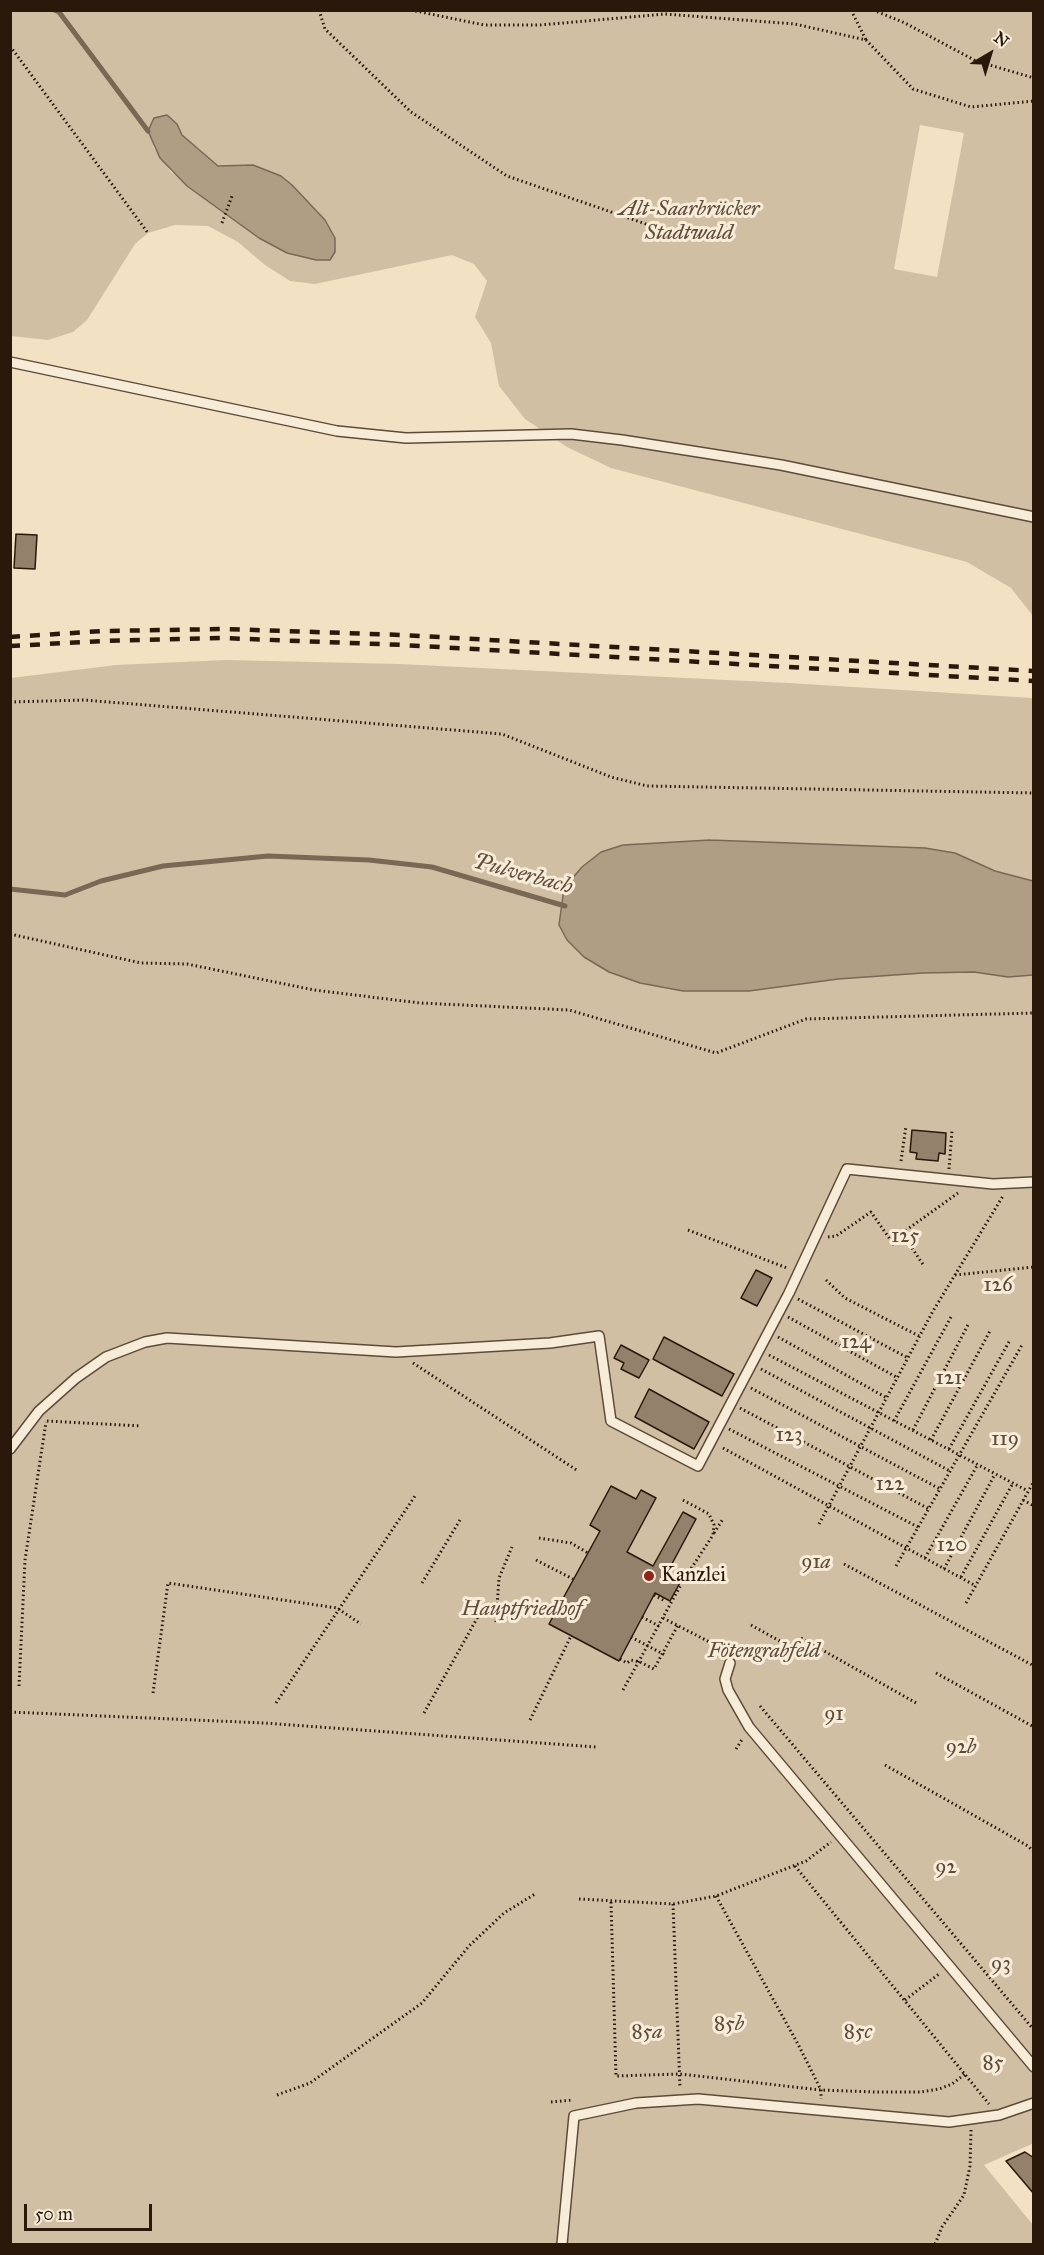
<!DOCTYPE html>
<meta charset="utf-8">
<style>
body{margin:0}
#map{position:relative;width:1044px;height:2255px;overflow:hidden;background:#f3e1c3;font-family:"IM FELL Great Primer",serif}
canvas{display:block}
.frame{position:absolute;inset:0;border:12px solid #2a190b;pointer-events:none}
.north{position:absolute;left:960px;top:24px;width:60px;height:60px;-webkit-text-stroke:4px #f7ecd8;paint-order:stroke;rotate:38deg;font-size:16px;font-weight:700;line-height:24px;text-align:center;color:#2a190b}
.north::after{content:'';display:block;margin:auto;width:21px;height:27px;background:#2a190b;clip-path:polygon(50% 0,100% 100%,50% 72%,0 100%)}
.scale{position:absolute;left:24px;top:2204px;width:128px;height:27px;box-sizing:border-box;border:3px solid #2a190b;border-top:0;padding-left:8px;font-size:18px;line-height:21px;white-space:nowrap;color:#2a190b;-webkit-text-stroke:4px #f7ecd8;paint-order:stroke}
</style>
<div id="map">
<canvas width="1044" height="2255"></canvas>
<div class="frame"></div>
<div class="north">N</div>
<div class="scale">50 m</div>
</div>
<script>
const g = document.querySelector('canvas').getContext('2d');
g.lineJoin = 'round';
function fillPath(path, color) { g.fillStyle = color; g.fill(path, 'evenodd'); }
const poly = rows => new Path2D(rows.map(r => 'M' + r).join(''));
function trace(path, color, width, dash) { g.strokeStyle = color; g.lineWidth = width; g.lineCap = dash ? 'butt' : 'round'; g.setLineDash(dash || []); g.stroke(path); }
function write(font, color, halo, rows, align = 'center') {
  g.font = font + ' "IM FELL Great Primer",serif'; g.lineWidth = 6; g.setLineDash([]); g.textBaseline = 'middle'; g.strokeStyle = halo; g.fillStyle = color; for (const [text, x, y, turn = 0] of rows) {
    g.save(); g.translate(x, y); g.rotate((+turn || 0) * Math.PI / 180); g.textAlign = isNaN(turn) ? turn : align; if (halo) g.strokeText(text, 0, 0); g.fillText(text, 0, 0); g.restore();
  }
}
fillPath(poly([
 [11,11,1033,11,1033,616,1011,588,967,562,611,468,567,447,525,419,499,386,491,343,475,317,487,281,474,264,452,255,315,284,290,281,265,265,238,242,208,226,175,225,148,233,135,244,87,320,73,332,48,340,11,336],
 [177,124,182,135,218,166,253,165,281,176,292,185,325,220,335,238,335,252,330,260,287,253,259,238,171,172,153,146],
 [920,125,964,133,937,277,894,269],
 [226,660,399,664,788,683,1033,698,1033,881,995,871,955,853,925,848,710,840,623,845,601,852,582,867,683,991,749,991,838,979,923,973,974,972,1008,977,1033,975,1034,2143,984,2165,1033,2225,1033,2244,11,2244,11,678,116,665]
]), '#d1bfa4');
const water = poly([
 [167,115,177,124,182,135,218,166,253,165,281,176,292,185,325,220,335,238,335,252,330,260,316,260,287,253,259,238,187,186,160,158,148,131,154,118,167,115],
 [710,840,925,848,955,853,995,871,1033,881,1033,975,1008,977,974,972,923,973,838,979,749,991,683,991,640,983,609,972,584,957,567,940,559,925,564,888,582,867,601,852,623,845,710,840]
]);
fillPath(water, '#af9d84');
trace(water, '#7a6854', 1.5);
trace(poly([
 [54,10,59,12,148,131],
 [10,889,65,895,101,881,163,866,268,856,369,860,432,867,565,906]
]), '#7a6854', 5);
const building = poly([
 [16,534,37,535,35,569,14,568,16,534],
 [912,1130,946,1133,945,1154,939,1153,938,1161,916,1159,917,1153,910,1152,912,1130],
 [756,1270,772,1278,757,1306,741,1298,756,1270],
 [664,1337,734,1374,722,1396,653,1359,664,1337],
 [621,1345,649,1360,639,1378,621,1369,624,1363,614,1358,621,1345],
 [649,1389,709,1422,694,1449,635,1417,649,1389],
 [611,1486,636,1499,641,1490,656,1498,627,1552,653,1566,683,1512,696,1519,667,1573,681,1581,670,1601,655,1593,619,1661,549,1624,600,1531,590,1525,611,1486],
 [1025,2152,1034,2158,1034,2194,1006,2161,1025,2152]
]);
fillPath(building, '#93816b');
trace(building, '#2a190b', 1.5);
const lane = poly([
 [10,362,337,431,406,438,571,434,622,440,781,465,1034,517],
 [10,1449,39,1411,76,1378,106,1357,145,1342,167,1338,396,1352,550,1343,599,1336,611,1421,698,1466,789,1293,847,1169,993,1184,1034,1182],
 [730,1663,725,1679,728,1690,749,1727,1034,2067],
 [562,2244,574,2116,636,2103,698,2099,949,2122,999,2115,1034,2103]
]);
trace(lane, '#5c4b39', 12);
trace(poly([
 [319,10,325,29,411,112,507,176,669,232],
 [411,10,484,25,540,25,665,14,795,24,866,40,913,89,971,107,1034,101],
 [851,10,866,40],
 [873,10,905,23,976,61,1034,78],
 [10,46,148,233],
 [222,223,232,196],
 [10,702,84,700,502,734,611,777,647,786,1034,793],
 [10,934,141,963,187,964,314,990,420,1003,569,1010,716,1053,806,1019,1034,1013],
 [901,1161,906,1126],
 [949,1169,952,1131],
 [688,1230,787,1268],
 [902,1233,924,1266],
 [828,1237,836,1236,871,1212,894,1245],
 [891,1241,958,1193],
 [955,1275,1034,1267],
 [826,1280,845,1298,919,1336],
 [798,1299,908,1358],
 [788,1317,898,1378],
 [778,1337,887,1398],
 [769,1355,1028,1491],
 [413,1363,578,1471],
 [761,1369,950,1471],
 [751,1388,940,1489],
 [740,1408,929,1509],
 [47,1421,141,1426],
 [894,1421,951,1317],
 [729,1429,918,1527],
 [913,1430,969,1323],
 [931,1440,990,1331],
 [723,1448,976,1586],
 [949,1449,1010,1340],
 [1023,1500,1034,1506],
 [819,1524,933,1311,1003,1196],
 [714,1533,723,1519],
 [539,1538,571,1543,588,1553],
 [925,1558,978,1464],
 [536,1560,573,1579],
 [844,1564,1034,1666],
 [896,1566,1022,1345],
 [944,1569,995,1474],
 [961,1577,1013,1483],
 [422,1583,460,1520],
 [654,1595,665,1601],
 [966,1603,1034,1481],
 [578,1615,589,1595],
 [642,1617,659,1626],
 [663,1618,727,1651],
 [496,1622,499,1578,512,1547],
 [751,1625,794,1649],
 [631,1637,665,1655],
 [801,1638,918,1704],
 [620,1659,627,1663,631,1660,640,1662,654,1669,678,1625],
 [936,1673,1034,1727],
 [19,1686,25,1560,46,1422],
 [623,1690,683,1581,713,1535,714,1525,709,1514,681,1499],
 [153,1693,168,1583,337,1608,361,1624],
 [276,1703,415,1496],
 [760,1706,1034,2030],
 [10,1712,264,1723,596,1747],
 [424,1713,480,1613],
 [530,1720,571,1636],
 [736,1749,743,1738],
 [885,1765,1028,1846,1034,1852],
 [795,1866,989,2104],
 [716,1896,799,2046,821,2090,821,2099],
 [579,1899,673,1904,716,1896,806,1861,831,1842],
 [611,1902,616,2076,680,2074,821,2090,875,2092,921,2092,939,2089,952,2084,965,2074],
 [673,1904,680,2088],
 [905,2000,939,1974],
 [277,2095,310,2083,422,2003,469,1946,504,1913,535,1894],
 [551,2102,573,2100],
 [935,2244,942,2227,964,2195,970,2166,971,2130]
]), '#2a190b', 3, [1.5, 3]);
trace(lane, '#f7ecd8', 9);
trace(poly([
 [10,637,103,631,225,629,403,635,1034,671],
 [10,646,103,641,221,638,403,645,1034,681]
]), '#2a190b', 4.5, [10, 10]);
for (const [x, y, r, color] of [
 [649,1576,6,"#8f2418"]
]) { const dot = new Path2D(); dot.arc(x, y, r, 0, 2 * Math.PI); g.fillStyle = color; g.fill(dot); trace(dot, '#f7ecd8', 2); }
write('italic 21px', '#5c4b39', '#f7ecd8', [
 ["Alt-Saarbrücker",689,210],
 ["Stadtwald",689,234],
 ["125",905,1237],
 ["126",998,1286],
 ["124",856,1343],
 ["121",949,1379],
 ["123",789,1436],
 ["119",1005,1440],
 ["122",890,1485],
 ["120",952,1546],
 ["91a",816,1563],
 ["Hauptfriedhof",522,1610],
 ["Fötengrabfeld",764,1652],
 ["91",834,1715],
 ["92b",961,1748],
 ["92",946,1868],
 ["93",1001,1965],
 ["85b",729,2025],
 ["85a",647,2033],
 ["85c",858,2033],
 ["85",993,2064]
]);
write('21px', '#2a190b', '#f7ecd8', [
 ["Kanzlei",661,1576]
], 'left');
write('italic 22px', '#5f4e3b', '#f7ecd8', [
 ["Pulverbach",523,875,15]
]);
</script>
